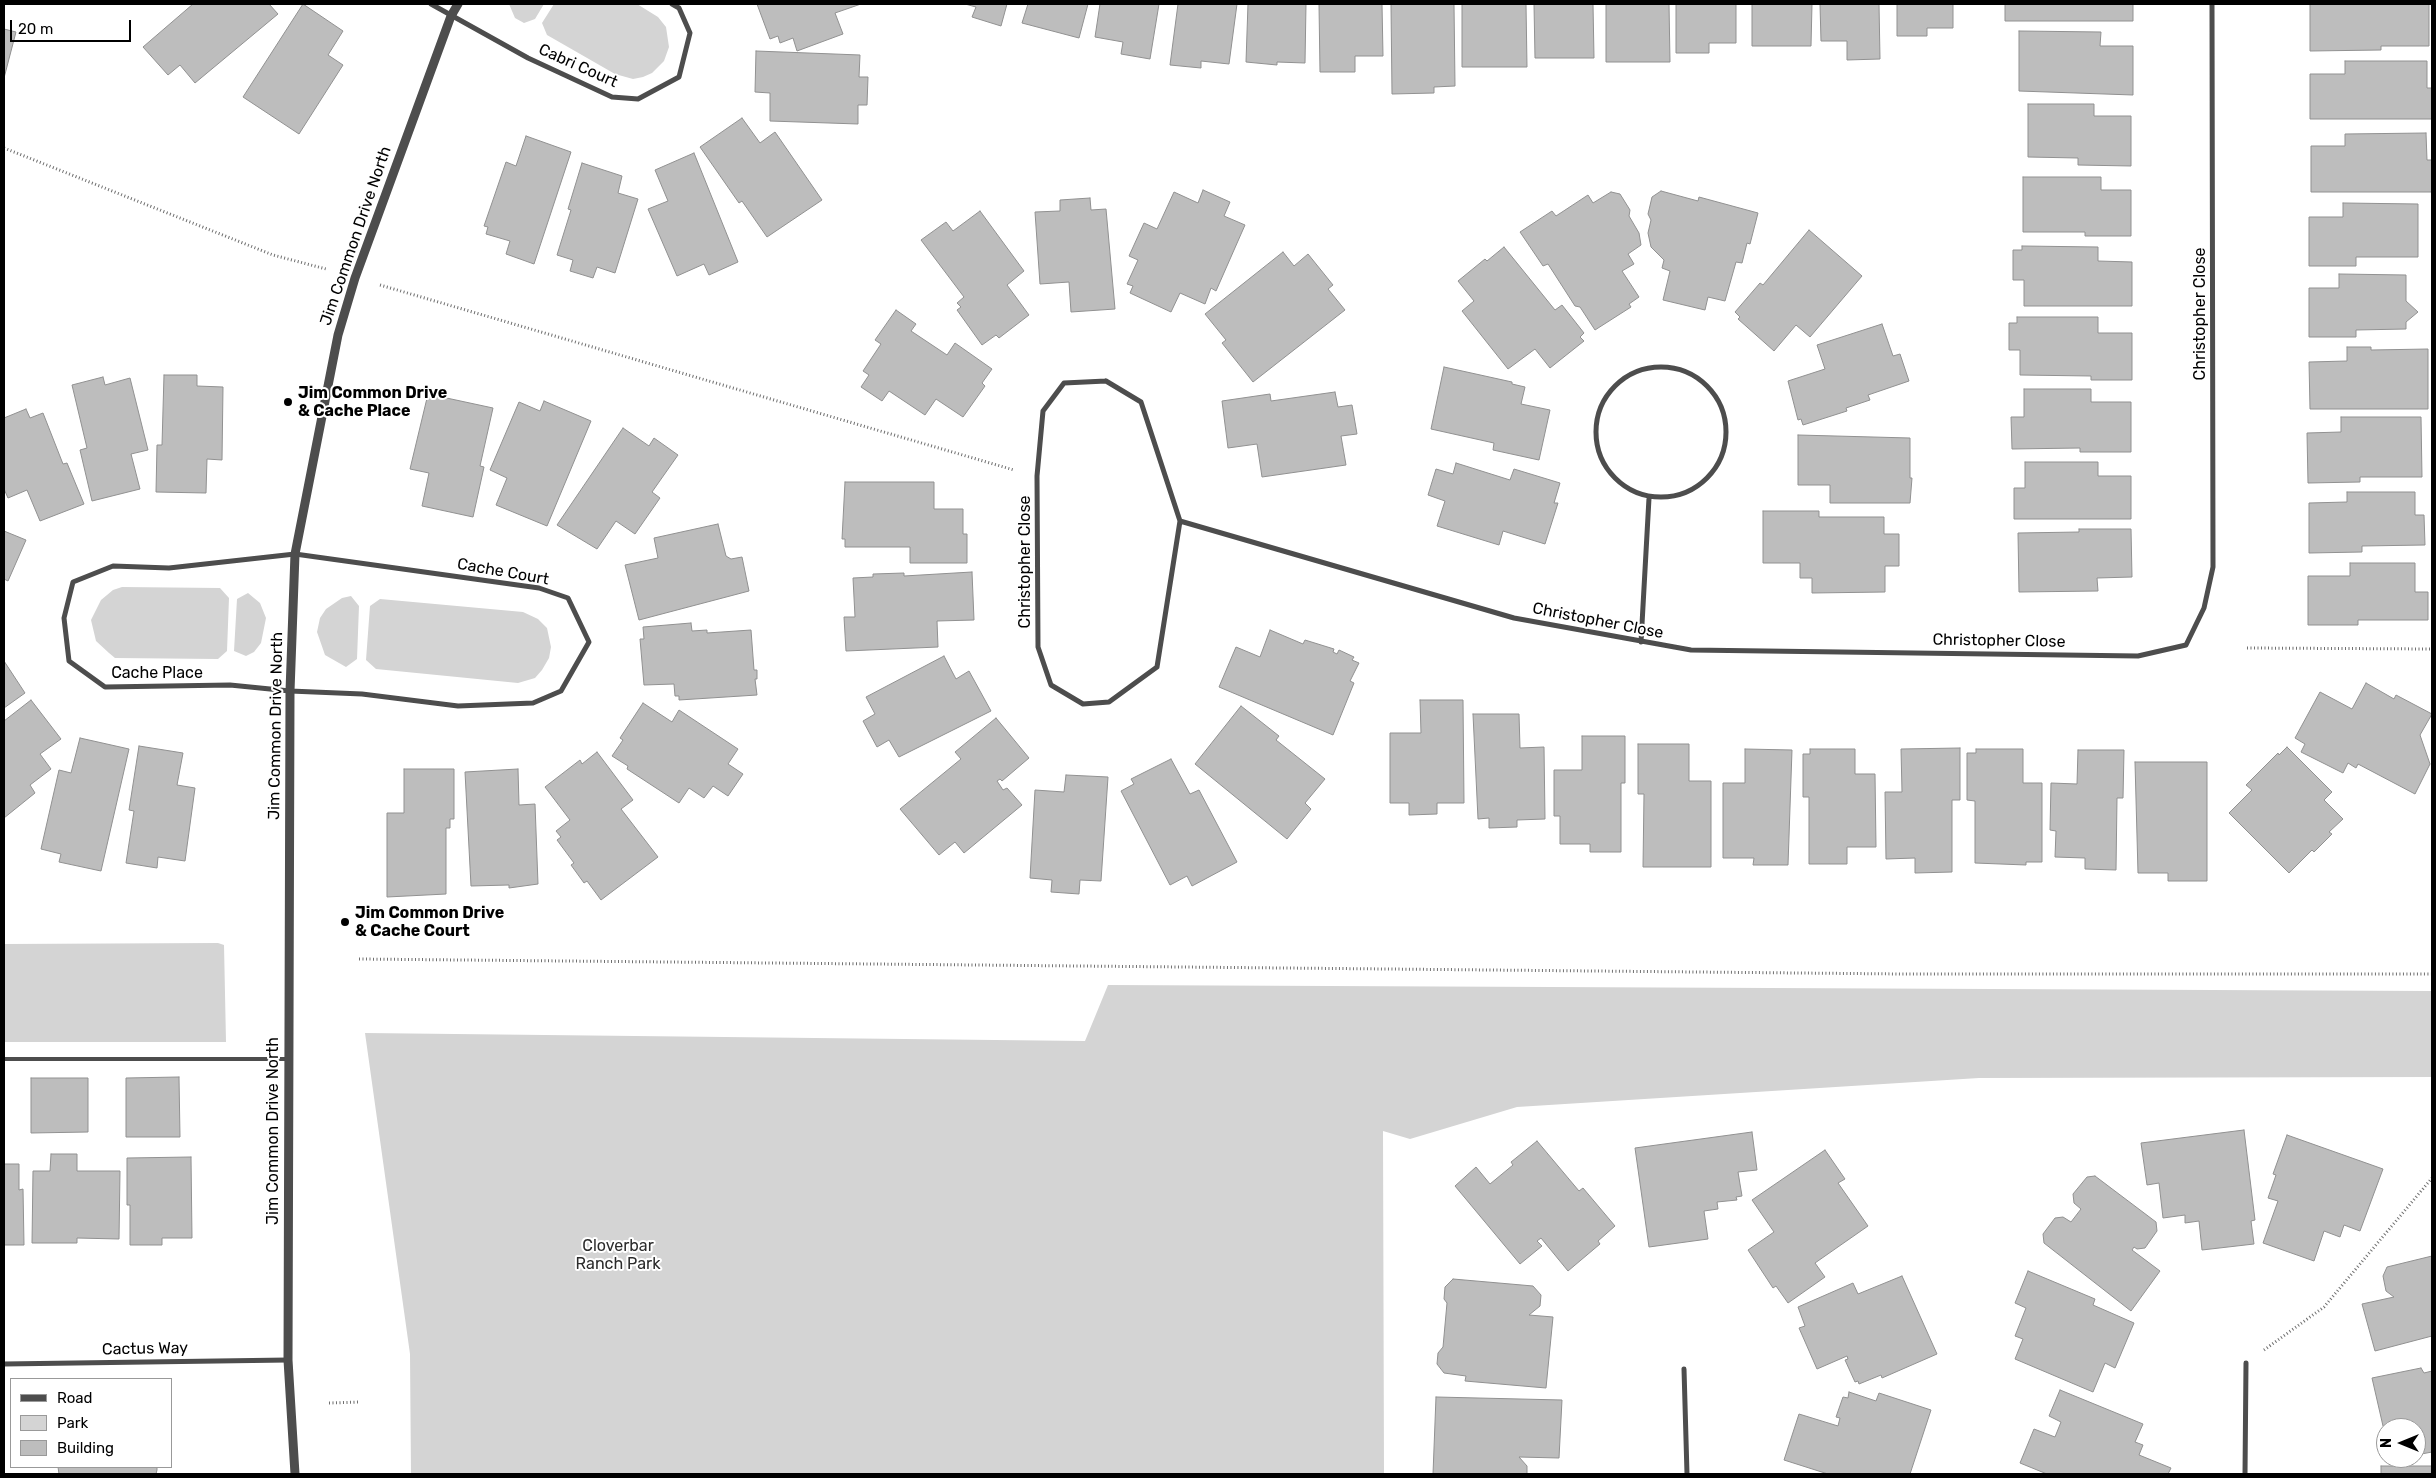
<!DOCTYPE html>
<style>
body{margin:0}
#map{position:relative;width:2436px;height:1478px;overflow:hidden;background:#fff;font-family:Rubik,sans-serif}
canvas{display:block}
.frame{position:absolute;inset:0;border:5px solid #000;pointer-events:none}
.legend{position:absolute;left:10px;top:1378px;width:162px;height:90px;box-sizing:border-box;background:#fff;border:1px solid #999;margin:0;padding:6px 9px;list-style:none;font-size:15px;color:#000}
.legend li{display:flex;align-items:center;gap:10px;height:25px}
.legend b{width:25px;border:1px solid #999}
.north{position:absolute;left:2376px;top:1418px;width:50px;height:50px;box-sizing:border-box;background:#fff;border:1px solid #999;border-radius:50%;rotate:270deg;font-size:14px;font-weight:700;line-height:20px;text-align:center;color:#000}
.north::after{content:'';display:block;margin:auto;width:18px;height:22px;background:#000;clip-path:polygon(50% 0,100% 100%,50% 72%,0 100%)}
.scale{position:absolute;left:10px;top:20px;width:121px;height:22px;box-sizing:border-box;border:2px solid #000;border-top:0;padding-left:6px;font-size:15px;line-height:18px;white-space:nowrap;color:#000;-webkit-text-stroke:4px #fff;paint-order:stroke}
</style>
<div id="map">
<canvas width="2436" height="1478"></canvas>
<div class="frame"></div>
<ul class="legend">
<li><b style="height:6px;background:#4d4d4d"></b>Road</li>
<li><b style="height:14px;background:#d4d4d4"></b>Park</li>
<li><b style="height:14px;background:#bdbdbd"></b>Building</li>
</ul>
<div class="north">N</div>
<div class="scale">20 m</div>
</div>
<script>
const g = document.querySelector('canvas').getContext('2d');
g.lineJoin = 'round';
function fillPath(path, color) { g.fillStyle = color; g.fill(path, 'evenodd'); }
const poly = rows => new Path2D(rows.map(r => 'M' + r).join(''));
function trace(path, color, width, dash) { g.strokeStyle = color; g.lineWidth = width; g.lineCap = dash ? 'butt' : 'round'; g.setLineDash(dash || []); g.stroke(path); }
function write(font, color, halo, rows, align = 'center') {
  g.font = font + ' Rubik,sans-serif'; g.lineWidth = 4; g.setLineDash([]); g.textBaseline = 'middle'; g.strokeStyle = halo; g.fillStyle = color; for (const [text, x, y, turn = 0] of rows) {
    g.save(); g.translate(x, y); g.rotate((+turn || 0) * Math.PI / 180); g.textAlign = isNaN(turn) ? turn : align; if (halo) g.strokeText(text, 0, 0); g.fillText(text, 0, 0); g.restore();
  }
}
fillPath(poly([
 [509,4,544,4,535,19,524,23,515,18],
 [554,4,637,4,658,17,666,27,669,47,664,61,652,73,643,77,633,79,615,74,547,35,542,23],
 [122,587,220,588,229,598,227,651,218,659,115,658,109,653,96,641,91,620,101,600,113,590],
 [248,593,260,603,266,618,261,643,254,652,246,656,234,651,237,599],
 [351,596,359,606,357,659,346,667,325,655,317,632,320,618,326,609,342,598],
 [380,599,523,612,538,619,547,628,551,647,549,658,542,670,535,678,518,683,376,669,366,660,370,606],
 [218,943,224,945,226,1042,4,1042,4,944],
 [1108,985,2432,991,2432,1077,1979,1078,1517,1107,1410,1139,1383,1131,1384,1474,411,1474,410,1354,365,1033,1085,1041]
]), '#d4d4d4');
const building = poly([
 [193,4,269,4,278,14,195,83,180,65,168,75,143,47,193,4],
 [303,4,343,31,328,55,343,65,299,134,243,97,303,4],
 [757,4,861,4,835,13,843,34,797,51,793,38,780,43,778,36,770,39,757,4],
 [965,4,1007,4,1001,26,972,17,976,7,965,4],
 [1028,4,1088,4,1079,38,1022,23,1028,4],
 [1100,4,1159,4,1150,59,1121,54,1123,42,1095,37,1100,4],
 [1178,4,1237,4,1229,64,1201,61,1201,68,1170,65,1178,4],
 [1248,4,1306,4,1305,63,1277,62,1277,65,1246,62,1248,4],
 [1319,4,1382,4,1383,56,1355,56,1355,72,1320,72,1319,4],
 [1391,4,1454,4,1455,86,1434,87,1434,93,1392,94,1391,4],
 [1462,4,1526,4,1527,67,1462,67,1462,4],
 [1534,4,1593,4,1594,58,1535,58,1534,4],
 [1606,4,1669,4,1670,62,1606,62,1606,4],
 [1676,4,1736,4,1736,43,1709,43,1709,53,1676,53,1676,4],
 [1752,4,1812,4,1811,46,1752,46,1752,4],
 [1820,4,1879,4,1880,59,1847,60,1847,41,1821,41,1820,4],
 [1897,4,1953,4,1953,28,1927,28,1927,36,1897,36,1897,4],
 [2005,4,2133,4,2133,21,2005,21,2005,4],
 [2310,4,2429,4,2429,46,2381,46,2381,50,2310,51,2310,4],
 [4,29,16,32,4,78,4,29],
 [2019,31,2101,32,2100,46,2133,46,2133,95,2019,91,2019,31],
 [756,51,860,55,859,77,868,77,867,105,858,105,858,124,770,121,770,93,755,92,756,51],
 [2345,61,2427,61,2427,88,2432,88,2432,119,2310,119,2310,74,2345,74,2345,61],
 [2028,104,2094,104,2094,116,2131,116,2131,166,2078,165,2078,158,2028,157,2028,104],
 [742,118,760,143,775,132,822,200,767,237,742,201,739,203,700,147,742,118],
 [2426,133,2427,160,2432,160,2432,192,2311,192,2311,146,2345,146,2345,134,2426,133],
 [526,136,571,152,534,264,506,254,510,241,486,234,488,227,484,226,506,162,516,166,526,136],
 [694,153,738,262,709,275,704,264,677,276,648,209,668,201,655,170,694,153],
 [582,163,622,176,618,193,638,199,615,273,597,267,593,278,570,271,573,260,557,255,571,210,568,209,582,163],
 [2023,177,2101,177,2101,190,2131,190,2131,236,2085,236,2085,232,2023,232,2023,177],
 [1203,190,1230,202,1224,216,1245,225,1216,291,1211,288,1205,304,1180,293,1171,312,1130,293,1133,286,1127,284,1138,260,1129,256,1144,223,1157,229,1174,192,1198,203,1203,190],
 [1661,191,1698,201,1699,197,1758,213,1750,244,1747,243,1742,263,1736,262,1725,301,1708,297,1705,310,1663,300,1670,271,1662,268,1664,260,1651,247,1648,233,1651,220,1648,214,1652,197,1661,191],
 [1611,192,1620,194,1630,210,1629,216,1639,233,1641,245,1628,254,1634,264,1622,271,1639,297,1629,304,1631,307,1595,330,1580,307,1575,306,1548,264,1543,266,1520,232,1552,211,1556,216,1588,195,1593,203,1611,192],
 [1090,198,1091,210,1106,209,1115,309,1071,312,1069,282,1040,284,1035,212,1060,211,1060,200,1090,198],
 [2343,203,2418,204,2418,257,2356,257,2356,266,2309,266,2309,217,2343,217,2343,203],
 [980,211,1024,271,1007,285,1029,315,999,338,996,335,982,345,957,310,961,307,957,303,964,297,921,240,946,222,953,231,980,211],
 [1809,230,1862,276,1810,337,1796,325,1774,351,1738,319,1740,317,1735,312,1760,283,1763,285,1809,230],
 [2022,246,2098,247,2098,261,2132,262,2132,306,2024,306,2024,280,2013,280,2013,250,2022,250,2022,246],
 [1504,247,1555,310,1562,305,1584,333,1580,337,1584,341,1550,368,1535,349,1508,369,1462,311,1474,301,1458,281,1485,259,1487,261,1504,247],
 [1283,252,1294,266,1308,254,1333,285,1328,289,1345,310,1253,382,1222,343,1226,340,1205,314,1283,252],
 [2339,274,2406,275,2406,301,2418,312,2406,322,2406,329,2356,330,2356,337,2309,337,2309,288,2339,288,2339,274],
 [896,310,916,324,911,331,947,355,955,343,992,369,982,383,985,386,963,417,936,399,925,415,889,391,882,401,861,387,869,375,863,371,881,344,875,340,896,310],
 [2017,317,2098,317,2098,333,2132,333,2132,380,2091,380,2091,376,2020,375,2020,350,2009,350,2009,323,2017,323,2017,317],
 [1882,324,1893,356,1900,354,1909,381,1868,395,1870,400,1846,408,1847,411,1803,425,1801,419,1798,420,1788,381,1825,369,1817,345,1882,324],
 [2347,347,2371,347,2371,350,2428,349,2428,409,2310,409,2309,362,2347,361,2347,347],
 [1444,367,1512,382,1512,384,1525,387,1521,404,1550,410,1539,460,1493,450,1494,443,1431,429,1444,367],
 [164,375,197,375,197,386,223,387,222,460,207,459,206,493,156,492,157,445,162,445,164,375],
 [103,377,105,385,130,378,148,450,131,454,140,489,92,501,80,450,87,448,72,385,103,377],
 [2024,389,2091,389,2091,402,2131,402,2131,452,2080,452,2080,448,2012,449,2011,417,2024,417,2024,389],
 [1335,392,1338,407,1352,405,1357,434,1341,436,1346,465,1262,477,1257,444,1228,448,1222,401,1270,394,1271,401,1335,392],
 [428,394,493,408,480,466,484,467,473,517,422,506,429,473,410,469,428,394],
 [544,401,591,421,547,526,496,505,507,478,490,470,519,402,540,411,544,401],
 [26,409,30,418,43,413,63,464,67,463,84,504,40,521,27,490,8,498,4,489,4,418,26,409],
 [2341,417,2421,417,2422,477,2360,477,2360,482,2308,483,2307,433,2341,432,2341,417],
 [623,428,649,446,654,438,678,455,652,492,660,498,635,534,616,521,597,549,557,525,623,428],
 [1798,435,1910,438,1910,478,1912,478,1910,503,1830,503,1830,485,1798,485,1798,435],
 [2025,462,2098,462,2098,476,2131,476,2131,519,2014,519,2014,488,2025,488,2025,462],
 [1456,463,1510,480,1514,469,1560,483,1554,503,1558,503,1545,544,1503,531,1499,545,1437,526,1445,501,1428,495,1436,469,1453,474,1456,463],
 [845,482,934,482,934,509,963,509,963,534,967,534,967,563,910,563,910,547,845,547,845,539,842,539,845,482],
 [2347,492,2415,492,2415,515,2424,515,2425,545,2362,546,2362,552,2309,553,2309,503,2347,502,2347,492],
 [1763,511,1819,511,1819,517,1884,517,1884,534,1899,534,1899,566,1885,566,1885,592,1812,593,1812,578,1800,578,1800,563,1763,563,1763,511],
 [718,524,726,556,731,559,742,557,749,591,639,620,625,565,658,558,654,538,718,524],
 [2079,529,2131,529,2132,577,2097,578,2098,591,2019,592,2018,533,2079,532,2079,529],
 [4,531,26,540,8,581,4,579,4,531],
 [2350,563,2415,563,2415,592,2428,592,2428,620,2358,620,2358,625,2308,625,2308,576,2350,576,2350,563],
 [972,572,974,620,937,621,938,647,846,651,844,617,855,617,853,578,873,577,873,574,904,573,904,576,972,572],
 [691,623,692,631,707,630,707,633,751,630,754,670,757,670,757,679,755,679,757,695,679,700,679,696,675,696,674,684,644,685,640,639,644,639,643,627,691,623],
 [1270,630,1303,644,1305,640,1334,649,1333,652,1337,654,1339,650,1354,657,1352,660,1359,663,1350,681,1354,683,1333,735,1219,687,1236,647,1260,657,1270,630],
 [944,656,956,679,969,671,991,711,899,757,889,740,877,747,863,721,875,714,866,697,944,656],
 [4,661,25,693,4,708,4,661],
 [2366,683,2394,699,2396,695,2432,714,2420,735,2430,764,2415,794,2358,764,2356,768,2348,763,2343,773,2301,752,2305,744,2295,738,2320,692,2352,709,2366,683],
 [31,700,61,739,40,754,51,769,30,785,35,793,4,818,4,721,31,700],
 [1420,700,1463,700,1464,803,1437,803,1437,814,1409,815,1409,803,1390,803,1390,733,1421,733,1420,700],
 [643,703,672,722,679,710,738,749,728,764,743,774,728,796,713,786,704,798,689,788,679,803,627,769,628,766,612,756,623,740,620,738,643,703],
 [1241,706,1279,736,1276,740,1325,779,1305,803,1311,809,1287,839,1195,764,1241,706],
 [1473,714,1519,714,1520,748,1544,747,1545,819,1517,820,1517,827,1489,828,1489,818,1478,819,1473,714],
 [996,718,1029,758,1002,781,1000,779,997,781,1003,790,1007,788,1022,805,964,853,955,842,939,855,900,809,961,759,955,752,996,718],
 [1582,736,1625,736,1625,783,1621,783,1621,852,1590,852,1590,844,1560,844,1560,816,1554,816,1554,770,1582,770,1582,736],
 [80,738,129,749,101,871,59,862,61,854,41,849,59,770,71,773,80,738],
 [1638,744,1689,744,1689,781,1711,781,1711,867,1643,867,1644,794,1638,794,1638,744],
 [139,746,183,753,177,785,195,788,185,861,158,857,157,868,126,863,134,811,129,810,139,746],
 [2287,747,2332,792,2324,800,2343,819,2329,832,2332,834,2314,852,2312,850,2289,873,2229,813,2252,790,2246,785,2278,753,2279,755,2287,747],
 [1960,748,1960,800,1952,800,1952,872,1915,873,1915,858,1886,859,1885,792,1902,792,1901,749,1960,748],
 [1745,749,1792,750,1788,865,1753,865,1754,858,1723,858,1723,783,1745,783,1745,749],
 [1810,749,1855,749,1855,774,1875,774,1876,847,1847,847,1847,864,1809,864,1809,797,1803,797,1803,754,1810,754,1810,749],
 [1976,749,2023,749,2023,783,2042,783,2042,862,2026,862,2026,865,1975,863,1975,801,1967,800,1967,753,1976,753,1976,749],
 [2078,750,2124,750,2123,798,2117,798,2116,870,2085,869,2085,858,2055,857,2056,831,2050,830,2051,783,2077,784,2078,750],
 [597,752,633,800,621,809,658,857,601,900,587,881,584,883,571,865,574,863,557,840,561,837,556,831,570,820,545,787,580,760,582,764,597,752],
 [1171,759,1190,794,1199,790,1237,862,1192,886,1187,876,1170,885,1121,791,1134,784,1131,779,1171,759],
 [2135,762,2207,762,2207,881,2168,881,2168,873,2138,873,2135,762],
 [404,769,454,769,454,819,450,819,450,828,446,828,446,894,387,897,387,813,404,813,404,769],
 [518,769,519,805,535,804,538,884,509,888,509,885,471,886,465,772,518,769],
 [1066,775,1108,777,1101,881,1080,880,1079,894,1051,892,1052,880,1030,878,1035,790,1064,792,1066,775],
 [179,1077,180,1137,126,1137,126,1078,179,1077],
 [31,1078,88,1078,88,1132,31,1133,31,1078],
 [2244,1130,2255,1220,2251,1221,2254,1244,2202,1250,2199,1221,2185,1223,2185,1215,2163,1218,2159,1183,2147,1185,2141,1143,2244,1130],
 [1752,1132,1757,1170,1738,1172,1742,1196,1736,1197,1737,1200,1717,1202,1718,1209,1704,1211,1708,1239,1649,1247,1635,1148,1752,1132],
 [2287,1135,2383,1169,2360,1231,2344,1225,2340,1237,2324,1231,2314,1261,2263,1243,2278,1201,2268,1198,2276,1175,2273,1174,2287,1135],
 [1537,1141,1579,1191,1583,1188,1615,1226,1598,1241,1600,1244,1568,1271,1541,1238,1537,1241,1542,1246,1520,1264,1455,1186,1476,1167,1490,1184,1513,1165,1511,1162,1537,1141],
 [1825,1150,1845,1179,1838,1183,1868,1226,1815,1263,1825,1277,1788,1303,1776,1286,1773,1288,1748,1250,1774,1232,1752,1200,1825,1150],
 [51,1154,77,1154,77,1171,120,1171,119,1239,77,1238,77,1243,32,1243,33,1171,50,1171,51,1154],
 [191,1157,192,1238,162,1238,162,1245,130,1245,130,1205,127,1205,127,1158,191,1157],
 [4,1164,19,1164,19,1190,23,1189,24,1245,4,1245,4,1164],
 [2095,1176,2156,1222,2157,1231,2145,1248,2137,1249,2134,1247,2132,1250,2160,1271,2131,1311,2044,1243,2043,1234,2055,1218,2063,1217,2071,1222,2081,1209,2074,1203,2073,1194,2087,1177,2095,1176],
 [2432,1256,2432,1336,2375,1351,2362,1304,2394,1297,2386,1291,2383,1276,2387,1267,2432,1256],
 [2028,1271,2095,1299,2093,1305,2134,1323,2115,1368,2105,1363,2093,1392,2015,1359,2023,1339,2015,1336,2026,1308,2015,1303,2028,1271],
 [1902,1276,1937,1354,1882,1378,1881,1375,1859,1384,1858,1381,1855,1382,1845,1360,1848,1359,1847,1356,1817,1369,1799,1328,1805,1326,1798,1307,1853,1283,1858,1294,1902,1276],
 [1453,1279,1533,1286,1541,1295,1540,1306,1529,1315,1553,1317,1546,1388,1465,1381,1466,1376,1444,1373,1437,1364,1438,1353,1443,1347,1447,1303,1444,1299,1445,1287,1453,1279],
 [2421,1368,2424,1373,2432,1371,2432,1452,2416,1455,2416,1428,2401,1428,2400,1423,2383,1426,2372,1378,2421,1368],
 [2060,1390,2143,1424,2135,1442,2143,1445,2139,1455,2171,1468,2168,1474,2047,1474,2020,1463,2034,1429,2055,1437,2061,1422,2049,1416,2060,1390],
 [1849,1392,1876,1401,1879,1393,1931,1410,1910,1474,1828,1474,1784,1460,1799,1414,1838,1426,1840,1418,1836,1417,1843,1397,1848,1398,1849,1392],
 [1436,1397,1562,1400,1559,1458,1519,1457,1527,1466,1527,1474,1433,1474,1436,1397],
 [2381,1466,2432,1466,2432,1474,2381,1474,2381,1466],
 [58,1467,157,1467,157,1470,156,1474,59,1474,58,1467]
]);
fillPath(building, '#bdbdbd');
trace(building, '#919191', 1);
trace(poly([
 [4,148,273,255,326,269],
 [380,285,1014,470],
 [2247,648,2432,649],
 [359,959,1902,974,2432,974],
 [2264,1350,2324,1307,2432,1178],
 [329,1403,360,1402]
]), '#6f6f6f', 3, [1, 2.5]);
trace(poly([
 [4,1059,288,1059]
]), '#4d4d4d', 4);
trace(poly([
 [431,4,528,58,612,97,638,99,679,77,690,33,679,8,672,4],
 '1596 432a65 65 0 1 1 130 0a65 65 0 1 1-130 0Z',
 [1106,381,1141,402,1180,521,1157,667,1109,702,1083,704,1051,685,1038,647,1037,476,1043,411,1064,383,1106,381],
 [1180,521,1514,618,1691,650,2138,656,2186,645,2204,608,2213,567,2212,4],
 [295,554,539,588,568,598,589,642,561,691,533,703,458,706,362,694,290,691,230,685,105,687,69,661,64,618,73,582,113,566,169,568,295,554],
 [1641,642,1649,498],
 [4,1364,288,1360],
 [1684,1369,1687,1474],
 [2245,1474,2246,1363]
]), '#4d4d4d', 5);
trace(poly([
 [295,1474,288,1360,290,691,295,554,338,335,355,278,451,16,458,4]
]), '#4d4d4d', 9);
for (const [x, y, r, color] of [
 [288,402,5,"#000"],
 [345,922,5,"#000"]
]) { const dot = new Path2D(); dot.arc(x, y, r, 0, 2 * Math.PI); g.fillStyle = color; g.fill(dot); trace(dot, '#fff', 2); }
write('16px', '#000', '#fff', [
 ["Cabri Court",578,66,24],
 ["Jim Common Drive North",356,236,-71],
 ["Christopher Close",2200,314,-90],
 ["Christopher Close",1025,562,-90],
 ["Cache Court",503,572,10],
 ["Christopher Close",1598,621,11],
 ["Christopher Close",1999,641,1],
 ["Cache Place",157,673],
 ["Jim Common Drive North",276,726,-89],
 ["Jim Common Drive North",273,1131,-90],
 ["Cactus Way",145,1349,-1]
]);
write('bold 16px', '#000', '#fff', [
 ["Jim Common Drive",298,393],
 ["& Cache Place",298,411],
 ["Jim Common Drive",355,913],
 ["& Cache Court",355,931]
], 'left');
write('16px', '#2b2b2b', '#fff', [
 ["Cloverbar",618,1246],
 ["Ranch Park",618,1264]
]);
</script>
